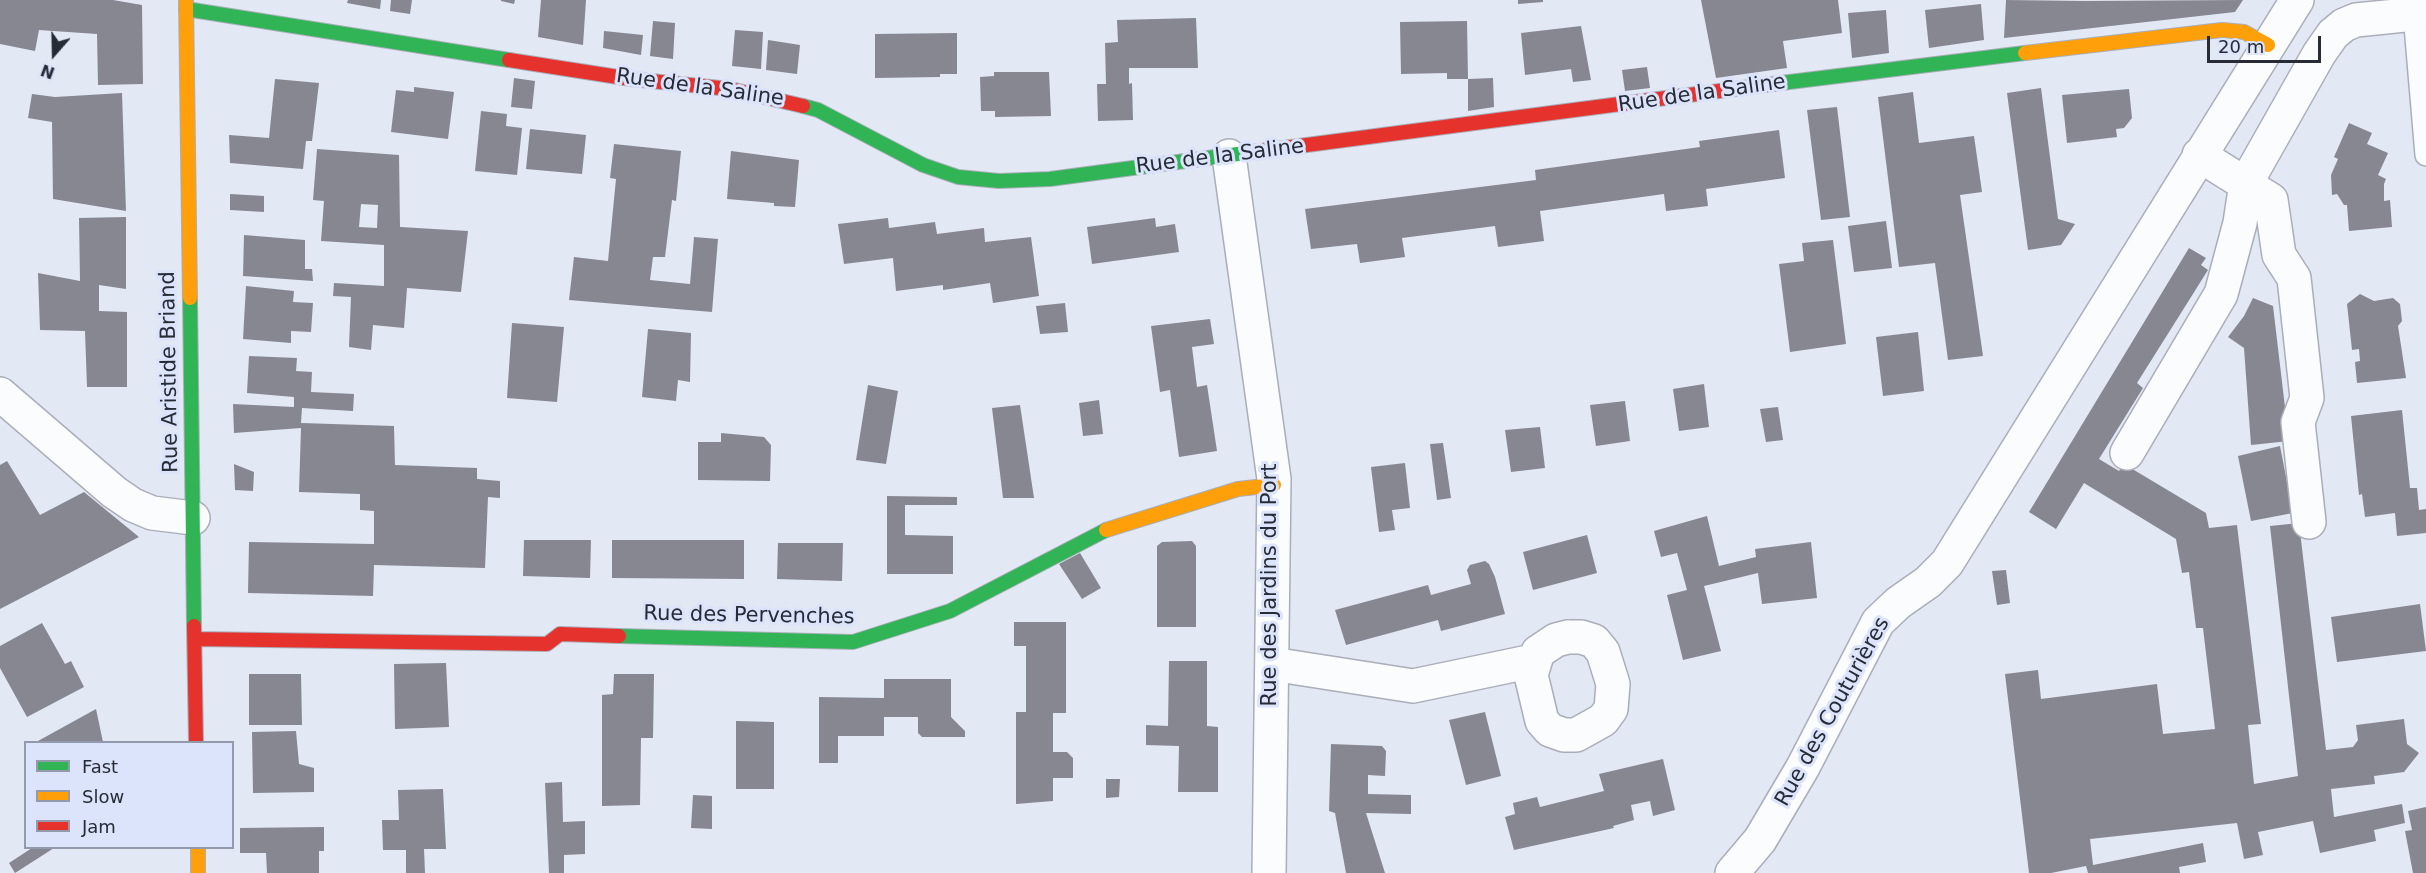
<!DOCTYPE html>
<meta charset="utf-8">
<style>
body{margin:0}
#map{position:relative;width:2426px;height:873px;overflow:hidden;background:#e2e8f4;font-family:"DejaVu Sans",sans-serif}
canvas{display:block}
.legend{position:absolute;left:24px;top:741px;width:210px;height:108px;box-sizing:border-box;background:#dbe4fb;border:2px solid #939aac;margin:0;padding:8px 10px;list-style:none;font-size:18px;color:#272b36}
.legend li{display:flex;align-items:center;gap:12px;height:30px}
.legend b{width:30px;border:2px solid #939aac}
.north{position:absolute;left:24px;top:24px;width:60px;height:60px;-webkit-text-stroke:4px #dbe4fb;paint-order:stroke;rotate:200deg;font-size:16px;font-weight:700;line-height:24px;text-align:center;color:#272b36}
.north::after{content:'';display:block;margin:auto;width:21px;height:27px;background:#272b36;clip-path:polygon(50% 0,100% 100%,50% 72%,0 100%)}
.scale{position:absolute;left:2207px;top:36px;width:114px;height:27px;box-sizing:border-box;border:3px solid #272b36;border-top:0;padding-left:8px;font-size:18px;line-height:21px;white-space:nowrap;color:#272b36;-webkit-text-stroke:4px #dbe4fb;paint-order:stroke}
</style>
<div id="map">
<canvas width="2426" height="873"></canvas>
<ul class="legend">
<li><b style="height:8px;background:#30b455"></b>Fast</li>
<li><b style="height:8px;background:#ff9f0a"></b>Slow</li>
<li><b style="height:8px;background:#e5322d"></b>Jam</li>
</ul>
<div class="north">N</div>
<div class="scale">20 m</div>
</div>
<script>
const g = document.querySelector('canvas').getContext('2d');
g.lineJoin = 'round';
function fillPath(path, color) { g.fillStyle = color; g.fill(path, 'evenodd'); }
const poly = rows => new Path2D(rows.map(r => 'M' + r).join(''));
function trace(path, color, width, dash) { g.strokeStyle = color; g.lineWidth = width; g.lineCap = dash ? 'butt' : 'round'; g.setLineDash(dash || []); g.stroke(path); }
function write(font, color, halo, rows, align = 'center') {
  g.font = font + ' "DejaVu Sans",sans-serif'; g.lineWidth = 6; g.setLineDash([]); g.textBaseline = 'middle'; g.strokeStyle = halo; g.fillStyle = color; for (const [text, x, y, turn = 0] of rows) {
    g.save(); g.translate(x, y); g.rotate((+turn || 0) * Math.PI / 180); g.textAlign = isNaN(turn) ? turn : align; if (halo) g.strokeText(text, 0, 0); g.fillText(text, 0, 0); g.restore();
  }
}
fillPath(poly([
 [0,0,113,0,142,5,143,84,98,85,97,34,39,30,35,51,0,44],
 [348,0,381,0,380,9,347,3],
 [391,0,412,0,410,14,390,11],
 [501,0,515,0,514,4,501,1],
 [541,0,586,0,583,45,538,37],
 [1518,0,1543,0,1543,2,1518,4],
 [1701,0,1838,0,1842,33,1783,41,1787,68,1716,78],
 [2006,0,2085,1,2243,0,2235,12,2004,38],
 [1981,4,1984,40,1929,48,1925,10],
 [1886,10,1889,53,1852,58,1848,13],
 [1196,18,1198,68,1129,68,1129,84,1132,83,1133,120,1098,121,1097,84,1106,84,1105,43,1118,42,1117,20],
 [653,21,675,23,673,59,650,56],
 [1467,21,1468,79,1447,79,1447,73,1401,74,1400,22],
 [1581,26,1591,80,1573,82,1571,69,1525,75,1521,33],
 [735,30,763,32,761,69,732,66],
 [604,31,643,35,641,55,603,48],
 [957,33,957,74,940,74,940,77,875,78,875,34],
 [768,40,800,45,797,74,766,70],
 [1647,67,1650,88,1625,91,1622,70],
 [994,72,1049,72,1051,116,995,117,995,111,981,111,980,77,994,76],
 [514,78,535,81,532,109,511,107],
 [1493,78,1494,107,1468,111,1468,79],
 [275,79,319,83,312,141,306,141,303,169,230,163,229,135,269,138],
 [414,87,454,92,448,139,391,132,396,90,414,92],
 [2041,88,2058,219,2075,224,2061,245,2028,250,2007,93],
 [2129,89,2132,118,2124,128,2116,129,2117,137,2067,143,2062,95],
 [1913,92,1919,143,1974,136,1982,192,1960,195,1983,356,1948,360,1935,263,1899,267,1878,97],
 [122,93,126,211,53,199,52,122,28,118,32,94,55,97],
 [1837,107,1850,217,1821,220,1807,110],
 [481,111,507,114,506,126,522,128,517,175,475,171],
 [2349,123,2372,133,2367,144,2388,153,2378,175,2386,179,2384,184,2384,201,2390,200,2392,227,2349,231,2347,205,2344,205,2337,194,2332,195,2331,175,2338,159,2334,157],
 [530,129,586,135,582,174,526,169],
 [1779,130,1785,178,1706,189,1708,206,1666,211,1664,194,1540,211,1544,241,1498,247,1495,226,1402,238,1405,257,1360,263,1357,244,1311,249,1305,209,1536,180,1535,170,1700,147,1699,141],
 [614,144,681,151,676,201,672,200,665,257,653,257,650,280,690,284,694,237,718,239,712,312,569,300,574,257,608,261,616,179,610,178],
 [317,149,399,155,400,227,468,231,461,292,407,288,404,328,373,325,371,350,349,347,351,297,333,296,334,283,384,286,384,245,321,241,324,201,313,200],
 [361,204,378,205,377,228,359,227],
 [731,151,799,160,795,207,774,206,774,203,727,199],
 [230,194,264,196,264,212,230,210],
 [126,217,126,289,99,285,99,311,127,312,127,387,87,387,85,331,40,330,38,273,80,281,79,218],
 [888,218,889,228,935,222,937,234,984,228,985,242,1031,237,1039,296,993,303,990,283,943,290,943,285,896,291,893,258,844,264,838,224],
 [1155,218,1156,227,1175,224,1179,252,1092,264,1087,227],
 [1886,221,1892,268,1854,272,1848,226],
 [244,235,305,240,305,269,312,269,313,281,243,276],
 [1833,240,1846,344,1790,352,1779,264,1804,261,1802,243],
 [2189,248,2206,258,2201,265,2208,270,2137,383,2143,388,2099,459,2119,471,2124,464,2206,513,2209,528,2237,525,2261,724,2248,725,2254,784,2298,776,2270,526,2299,523,2326,750,2353,747,2358,740,2356,725,2404,719,2407,744,2419,753,2404,772,2374,776,2375,784,2331,789,2334,817,2402,804,2405,823,2374,830,2376,841,2320,853,2313,821,2258,832,2263,855,2244,859,2237,823,2090,839,2093,865,2203,843,2206,862,2179,867,2180,873,2088,873,2086,866,2051,873,2029,873,2005,674,2038,670,2041,699,2157,684,2163,734,2215,729,2203,628,2196,628,2189,572,2182,573,2176,539,2084,483,2056,529,2029,512],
 [246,286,294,291,293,302,313,303,311,332,291,331,291,343,243,339],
 [2360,294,2374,301,2393,298,2400,304,2402,321,2398,326,2406,378,2357,383,2355,362,2360,361,2359,349,2352,350,2347,304],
 [2253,298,2273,306,2289,441,2251,445,2244,348,2228,337,2244,316],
 [1065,303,1068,332,1040,334,1036,306],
 [1210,319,1214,344,1192,347,1197,387,1207,385,1217,451,1179,457,1170,390,1160,392,1151,326],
 [512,323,564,327,557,402,507,398],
 [648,329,691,333,690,382,678,380,676,401,642,397],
 [1918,332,1924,391,1883,396,1876,337],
 [249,356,297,358,296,371,312,372,311,392,354,394,353,411,302,408,301,423,394,426,395,465,477,468,477,479,500,481,500,498,488,497,485,568,374,565,373,596,248,593,249,542,374,544,374,511,360,510,360,494,299,492,301,428,234,433,233,404,294,407,294,397,247,393],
 [1704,384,1709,427,1679,431,1673,389],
 [868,385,898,391,886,464,856,460],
 [1099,400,1103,434,1083,436,1079,403],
 [1625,401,1630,441,1596,446,1590,405],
 [1020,405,1034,498,1003,498,992,408],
 [1778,407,1783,440,1766,442,1760,409],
 [2402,410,2410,488,2417,488,2419,510,2426,509,2426,533,2397,536,2395,513,2365,517,2362,494,2359,495,2351,416],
 [1540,427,1545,468,1511,472,1505,430],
 [721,433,764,437,771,445,770,481,698,480,698,442,721,442],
 [1443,443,1451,498,1437,500,1430,444],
 [2280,446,2293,513,2251,521,2238,456],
 [7,461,40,515,84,492,139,537,0,609,0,465],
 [1405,463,1410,508,1392,510,1395,530,1379,532,1371,467],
 [234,464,254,472,253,491,235,490],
 [887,496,957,497,957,505,905,505,905,535,953,536,953,574,887,574],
 [1707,516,1719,566,1756,557,1755,549,1811,542,1817,598,1762,604,1758,573,1704,586,1721,651,1683,660,1667,595,1687,590,1677,553,1661,557,1654,531],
 [1587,535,1597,573,1533,590,1523,552],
 [524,540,591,540,590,578,523,576],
 [612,540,744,540,744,579,612,578],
 [1192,541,1196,546,1196,627,1157,627,1157,546,1162,542],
 [778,543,843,543,842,581,777,579],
 [1080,553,1101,588,1082,599,1059,564],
 [1485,561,1489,564,1495,577,1505,614,1441,631,1438,620,1346,645,1335,610,1428,585,1431,595,1471,584,1467,570,1470,565],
 [2006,570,2010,603,1997,605,1992,571],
 [2420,604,2426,651,2337,662,2331,617],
 [1014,622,1066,622,1066,713,1053,713,1053,752,1067,752,1073,758,1073,778,1053,778,1053,801,1016,804,1016,712,1026,712,1026,646,1014,646],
 [42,623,65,664,71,661,84,687,27,717,0,668,0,646],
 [1169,661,1207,661,1207,726,1218,727,1218,792,1178,792,1179,746,1146,745,1146,725,1168,726],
 [446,663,449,727,395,729,394,664],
 [249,674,301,674,302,725,249,725],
 [614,674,654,674,653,738,641,738,640,805,602,806,602,695,613,694],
 [884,679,951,679,951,717,965,731,965,737,922,737,918,733,918,717,884,717,884,736,838,736,838,763,819,763,819,697,884,698],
 [96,709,103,742,39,742,38,741],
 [1485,712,1501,776,1466,785,1449,720],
 [736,721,774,722,774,789,736,789],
 [296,731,299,764,314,768,314,792,253,793,252,732],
 [1331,744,1382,746,1386,751,1385,776,1368,775,1368,794,1411,795,1411,814,1366,813,1385,873,1346,873,1335,813,1329,811],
 [1663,759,1675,810,1653,816,1650,801,1631,805,1634,820,1613,826,1614,828,1514,850,1505,817,1515,814,1513,803,1537,797,1540,807,1604,791,1599,774],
 [1106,779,1120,779,1119,797,1106,798],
 [562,782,563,822,585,821,585,854,564,855,564,873,549,873,545,783],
 [443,789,446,849,424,849,425,873,406,873,406,850,383,850,382,820,399,820,398,790],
 [693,795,712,796,712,829,691,828],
 [2426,807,2426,873,2413,873,2405,831,2412,830,2408,811],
 [324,827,324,851,319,851,319,873,267,873,266,853,240,853,240,828],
 [32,848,54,848,15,873,9,863]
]), '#878792');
const lane = poly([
 [2414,14,2426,155]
]);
const street = poly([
 [2199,155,2271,200,2279,255,2294,278,2307,398,2298,422,2309,522],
 [1229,156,1274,479,1269,873],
 [0,394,114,492,133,505,152,513,193,518],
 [2127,453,2221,294,2240,223,2246,183,2319,54,2333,34,2344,25,2356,20,2426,13],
 [1568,637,1581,637,1594,641,1603,652,1613,684,1611,709,1603,720,1576,735,1564,735,1550,730,1542,721,1531,675,1538,652,1556,640,1568,637],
 [1272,664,1413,686,1533,661],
 [1732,873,1760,840,1803,767,1878,622,1898,603,1928,582,1947,563,2297,0]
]);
const fast = poly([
 [186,9,509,60],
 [1773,84,2025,53],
 [803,106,818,110,923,165,958,177,999,181,1050,179,1253,152],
 [190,298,194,626],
 [619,636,853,642,950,611,1106,530]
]);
const slow = poly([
 [186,0,190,298],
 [2025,53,2222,30,2244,32,2268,45],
 [1106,530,1238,489,1274,485],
 [198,848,198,873]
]);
const jam = poly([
 [509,60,631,79,730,89,803,106],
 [1253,152,1773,84],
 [194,626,196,742],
 [195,639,547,644,560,634,619,636]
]);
trace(lane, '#a9aeb9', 24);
trace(street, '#a9aeb9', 36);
trace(fast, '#a9aeb9', 16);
trace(slow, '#a9aeb9', 16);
trace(jam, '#a9aeb9', 16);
trace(lane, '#fbfcfd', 21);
trace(street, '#fbfcfd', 33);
trace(fast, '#30b455', 14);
trace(slow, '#ff9f0a', 14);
trace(jam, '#e5322d', 14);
write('21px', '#272b36', '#dbe4fb', [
 ["Rue de la Saline",700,88,8],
 ["Rue de la Saline",1702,94,-8],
 ["Rue de la Saline",1220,157,-7],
 ["Rue Aristide Briand",170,372,-91],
 ["Rue des Jardins du Port",1271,585,-90],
 ["Rue des Pervenches",749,616,1],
 ["Rue des Couturières",1833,712,-61]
]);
</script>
